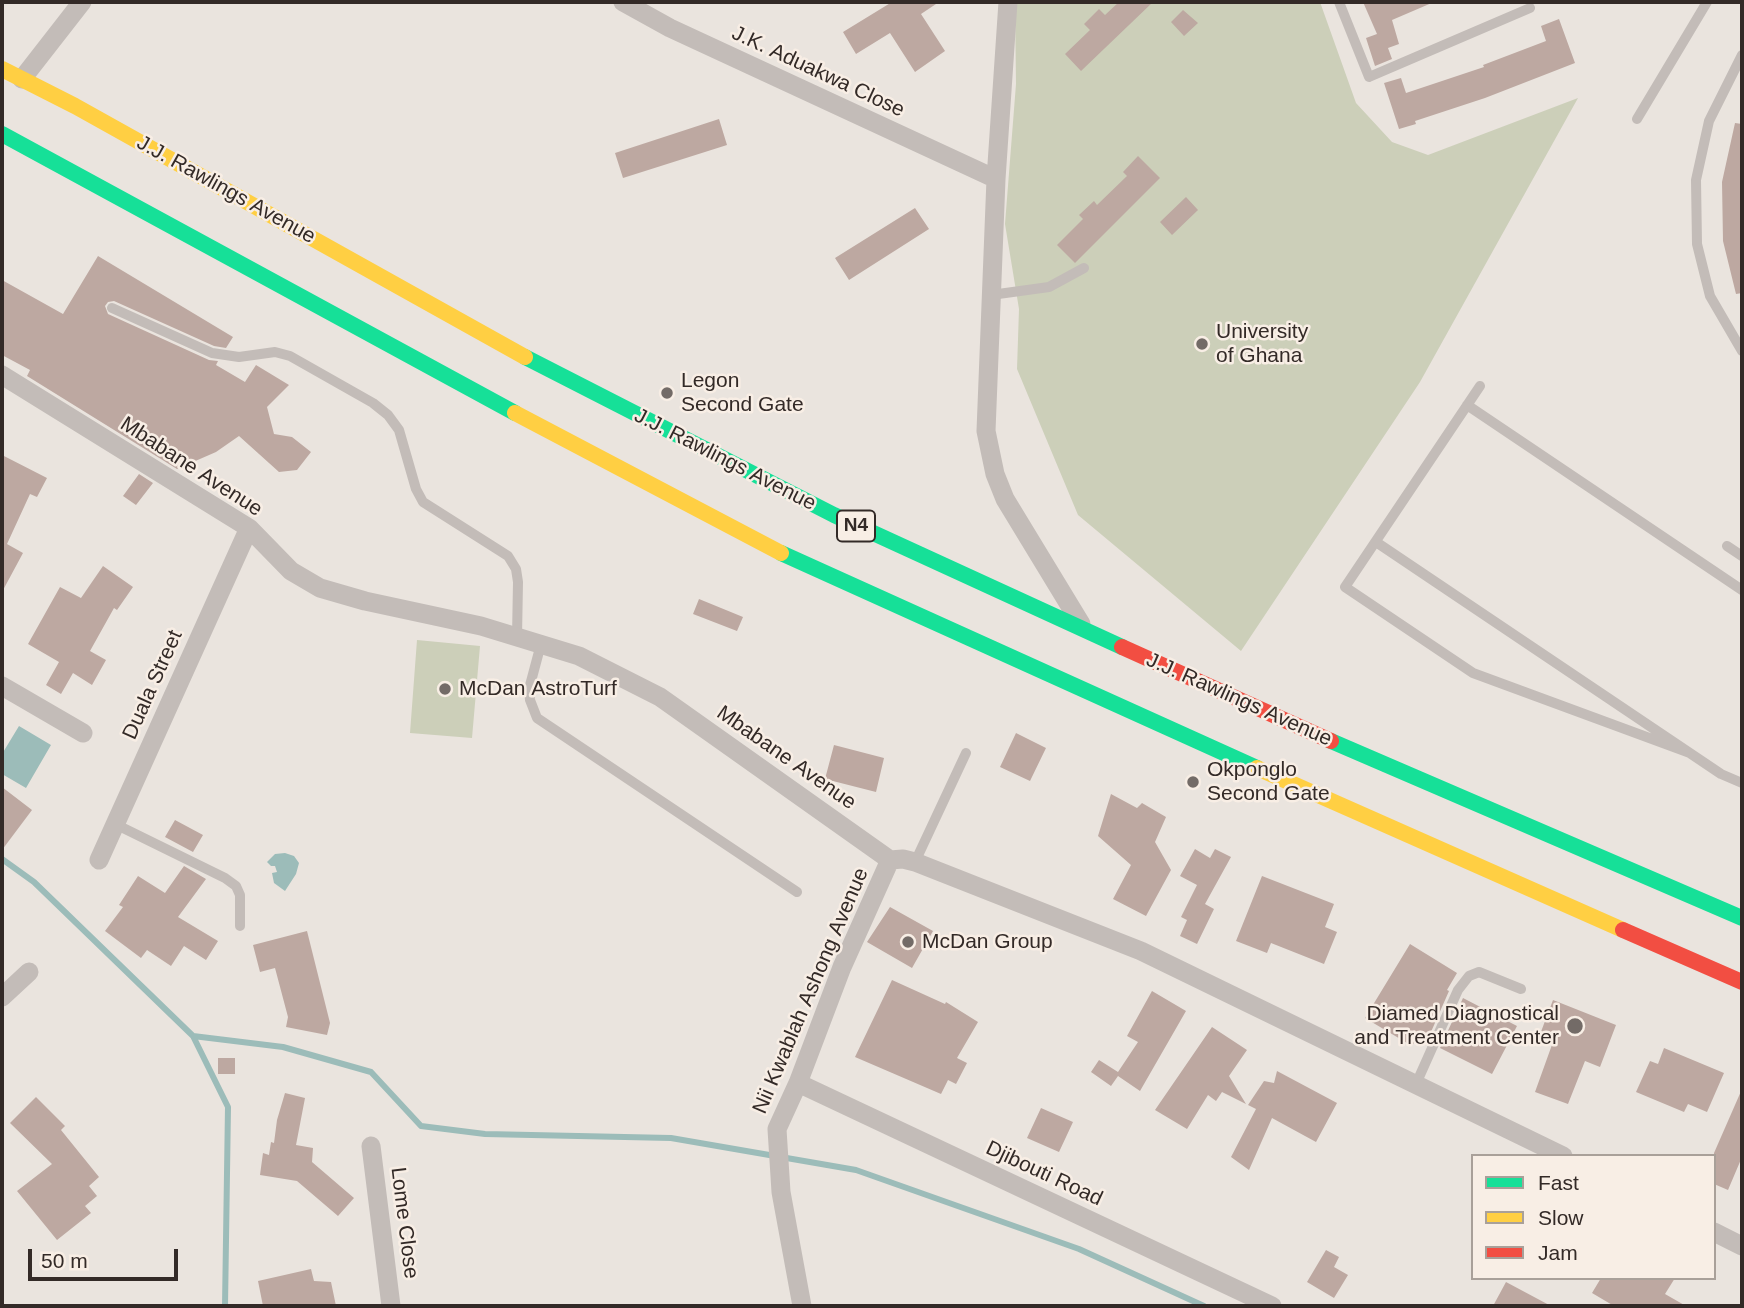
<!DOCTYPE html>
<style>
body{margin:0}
#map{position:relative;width:1744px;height:1308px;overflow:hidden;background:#eae4de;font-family:Helvetica,sans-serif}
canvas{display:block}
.frame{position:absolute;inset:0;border:4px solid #332a27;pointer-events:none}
.legend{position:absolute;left:1471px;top:1154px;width:245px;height:126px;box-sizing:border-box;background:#f8eee5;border:2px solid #a9a099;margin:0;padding:9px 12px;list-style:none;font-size:21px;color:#332a27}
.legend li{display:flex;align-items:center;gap:14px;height:35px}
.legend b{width:35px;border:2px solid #a9a099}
.scale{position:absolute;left:28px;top:1249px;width:150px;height:32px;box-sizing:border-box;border:4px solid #332a27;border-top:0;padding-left:9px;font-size:21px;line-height:24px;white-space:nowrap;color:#332a27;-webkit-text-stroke:5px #f8eee5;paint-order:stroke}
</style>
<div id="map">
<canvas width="1744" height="1308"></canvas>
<div class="frame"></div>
<ul class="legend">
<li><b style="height:9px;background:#16e098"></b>Fast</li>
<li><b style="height:9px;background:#ffcf43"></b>Slow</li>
<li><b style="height:9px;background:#f24e42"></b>Jam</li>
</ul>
<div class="scale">50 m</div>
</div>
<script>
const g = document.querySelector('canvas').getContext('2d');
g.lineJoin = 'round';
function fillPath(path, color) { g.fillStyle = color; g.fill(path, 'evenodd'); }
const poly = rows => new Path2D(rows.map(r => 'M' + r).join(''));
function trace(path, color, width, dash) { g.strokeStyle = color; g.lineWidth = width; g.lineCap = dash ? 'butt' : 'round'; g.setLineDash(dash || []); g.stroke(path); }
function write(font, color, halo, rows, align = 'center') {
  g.font = font + ' Helvetica,sans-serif'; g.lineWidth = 5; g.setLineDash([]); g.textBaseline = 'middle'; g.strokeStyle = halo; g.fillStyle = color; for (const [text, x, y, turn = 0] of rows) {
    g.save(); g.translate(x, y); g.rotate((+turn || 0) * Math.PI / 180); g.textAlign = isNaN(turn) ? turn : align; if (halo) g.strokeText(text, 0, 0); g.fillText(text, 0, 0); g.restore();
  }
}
fillPath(poly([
 [1015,2,1320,2,1356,103,1392,142,1428,155,1578,98,1420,382,1241,651,1078,515,1017,369,1019,309,1005,224,1016,84],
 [417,640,480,646,472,738,410,733]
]), '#cccfb9');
fillPath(poly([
 [19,726,51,745,26,788,2,774,2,754],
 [285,853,294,856,299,863,296,874,285,891,274,883,272,873,277,872,275,866,271,866,267,862,275,854]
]), '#9cbcb9');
trace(poly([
 [2,859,34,882,193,1036,283,1047,371,1072,421,1126,485,1134,671,1138,856,1170,1079,1249,1204,1306],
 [193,1036,228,1107,225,1306]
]), '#9cbcb9', 6);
fillPath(poly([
 [892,2,939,2,921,14,945,51,915,72,890,33,856,54,843,32],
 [1119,2,1153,2,1081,71,1065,54,1090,30,1084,24,1099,9,1105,15],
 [1363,2,1434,2,1392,20,1399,44,1388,48,1392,59,1375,66,1366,38,1377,34],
 [1183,10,1198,23,1184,36,1171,22],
 [1559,19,1575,63,1485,98,1415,121,1416,124,1399,129,1384,83,1401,78,1406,93,1484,67,1483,65,1546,41,1541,26],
 [719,119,727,145,623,178,615,153],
 [1735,123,1742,124,1742,293,1736,294,1723,241,1722,182],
 [1138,156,1160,178,1075,263,1057,245,1083,219,1079,215,1094,201,1097,205,1127,176,1123,172],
 [1186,197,1198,210,1172,235,1160,222],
 [915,208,929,229,849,280,835,258],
 [98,256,233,337,226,348,214,346,114,301,108,302,105,306,108,314,209,360,218,361,216,365,245,382,256,365,289,385,267,407,274,434,292,437,311,452,297,470,279,472,239,436,216,452,177,469,27,376,30,370,2,355,2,280,63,314],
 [2,455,47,478,37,497,30,494,7,544,23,553,2,592],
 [139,474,153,483,136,505,123,496],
 [103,566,133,587,117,610,114,608,90,651,106,660,92,685,73,673,61,694,46,685,59,662,28,644,60,587,81,598],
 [699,599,743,617,737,631,693,614],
 [1016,733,1046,748,1030,781,1000,767],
 [834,745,884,758,876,792,825,779],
 [2,787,32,810,2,850],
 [1111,794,1137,808,1142,803,1166,817,1155,842,1171,870,1146,916,1113,899,1131,865,1098,836],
 [175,820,203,835,193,852,165,837],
 [1195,849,1210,858,1215,849,1231,857,1205,904,1214,909,1197,944,1180,936,1187,920,1181,917,1197,885,1180,876],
 [184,866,206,879,178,917,218,941,206,960,184,946,171,966,147,950,141,958,105,931,123,907,119,905,138,876,165,893],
 [1262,876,1334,904,1325,927,1337,932,1324,964,1271,943,1267,953,1236,941],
 [890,907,933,931,912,968,867,942],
 [307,931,330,1023,327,1035,286,1027,288,1017,275,968,260,972,253,945],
 [1410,944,1457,973,1447,990,1449,991,1427,1041,1418,1036,1412,1046,1365,1018],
 [892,980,945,1004,946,1002,978,1022,957,1058,967,1063,956,1084,948,1080,941,1094,855,1057],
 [1152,991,1186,1011,1140,1091,1118,1076,1111,1086,1091,1072,1099,1060,1118,1072,1138,1042,1127,1036],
 [1463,998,1517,1026,1492,1074,1440,1048],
 [1553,1000,1616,1025,1600,1067,1585,1061,1568,1104,1535,1092,1553,1042,1539,1037],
 [1212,1027,1247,1050,1229,1076,1246,1104,1222,1092,1216,1101,1208,1095,1187,1129,1155,1110],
 [1664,1048,1724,1073,1707,1112,1688,1104,1684,1112,1636,1092,1650,1061,1658,1064],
 [218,1058,235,1058,235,1074,218,1074],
 [1277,1071,1337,1103,1316,1142,1272,1118,1249,1170,1231,1157,1256,1109,1248,1105,1264,1081,1274,1083],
 [1742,1089,1742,1157,1728,1190,1714,1184,1714,1153],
 [285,1093,305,1098,296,1145,313,1148,312,1162,354,1198,338,1216,297,1181,260,1175,263,1153,269,1155,271,1142,274,1143,277,1120],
 [36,1097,65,1126,61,1130,99,1177,89,1186,97,1196,85,1206,91,1213,57,1240,17,1191,52,1164,10,1123],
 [1041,1108,1073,1122,1059,1152,1027,1138],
 [1326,1250,1339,1257,1334,1267,1348,1275,1334,1298,1307,1282],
 [311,1269,314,1281,331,1282,336,1306,263,1306,258,1281],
 [1601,1278,1675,1278,1665,1294,1686,1306,1614,1306,1592,1293],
 [1506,1282,1551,1306,1493,1306]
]), '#bda8a1');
trace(poly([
 [1339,2,1369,77,1530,8],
 [1742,55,1709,121,1696,180,1697,244,1710,296,1742,351],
 [1637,119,1707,2],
 [991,295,1049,287,1084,268],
 [112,308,212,353,239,357,275,352,290,356,373,403,388,415,399,430,416,489,423,502,508,556,516,569,518,582,517,637],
 [1480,386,1345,587,1473,673,1690,753],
 [1467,405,1742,590],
 [1376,542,1721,774,1742,783],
 [1727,546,1742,556],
 [541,644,529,689,530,700,537,718,797,892],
 [115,824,225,878,236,886,240,895,240,926],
 [915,862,966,753],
 [1416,1084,1458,990,1469,976,1479,972,1521,989]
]), '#c3bcb8', 10);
trace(poly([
 [623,2,670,28,996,179],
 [1008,2,996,179,986,431,995,474,1005,499,1081,624],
 [22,79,82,2],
 [2,375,249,528,291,571,320,588,365,601,481,626,579,656,660,697,890,860,903,859,915,862,1141,951,1563,1156],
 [2,686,83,733],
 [99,860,249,528],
 [2,997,29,972],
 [798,1083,1272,1306],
 [371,1146,391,1306],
 [1714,1232,1742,1246],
 [802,1306,781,1192,777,1129,798,1083,842,967,890,860]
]), '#c3bcb8', 19);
trace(poly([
 [2,134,515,413],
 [525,357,834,515,1122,647],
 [781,553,1257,768],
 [1331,741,1742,918]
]), '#16e098', 16);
trace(poly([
 [2,69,75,106,525,357],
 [515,413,781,553],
 [1257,768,1623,930]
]), '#ffcf43', 16);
trace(poly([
 [1122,647,1331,741],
 [1623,930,1742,982]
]), '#f24e42', 16);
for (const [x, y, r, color] of [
 [1202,344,7,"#736b67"],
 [667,393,7,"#736b67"],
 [445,689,7,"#736b67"],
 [1193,782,7,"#736b67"],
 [908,942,7,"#736b67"],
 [1575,1026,9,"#736b67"]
]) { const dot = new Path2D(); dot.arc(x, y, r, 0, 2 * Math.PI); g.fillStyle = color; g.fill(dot); trace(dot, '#f8eee5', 2.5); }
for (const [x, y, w] of [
 [856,526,38]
]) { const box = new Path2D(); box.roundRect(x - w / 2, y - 15.5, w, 31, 5); g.fillStyle = '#f8eee5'; g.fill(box); trace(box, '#332a27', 2); }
write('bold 19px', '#332a27', null, [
 ["N4",856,526]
]);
write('21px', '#332a27', '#f8eee5', [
 ["J.K. Aduakwa Close",818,72,25],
 ["J.J. Rawlings Avenue",226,190,29],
 ["J.J. Rawlings Avenue",725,460,27],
 ["Mbabane Avenue",191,467,33],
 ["Duala Street",153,685,-66],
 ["J.J. Rawlings Avenue",1239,700,24],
 ["Mbabane Avenue",786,758,35],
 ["Nii Kwablah Ashong Avenue",811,991,-67],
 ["Djibouti Road",1044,1174,25],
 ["Lome Close",404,1223,83]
]);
write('21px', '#332a27', '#f8eee5', [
 ["University",1216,332],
 ["of Ghana",1216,356],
 ["Legon",681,381],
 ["Second Gate",681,405],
 ["McDan AstroTurf",459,689],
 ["Okponglo",1207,770],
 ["Second Gate",1207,794],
 ["McDan Group",922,942],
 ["Diamed Diagnostical",1559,1014,"right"],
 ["and Treatment Center",1559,1038,"right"]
], 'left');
</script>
